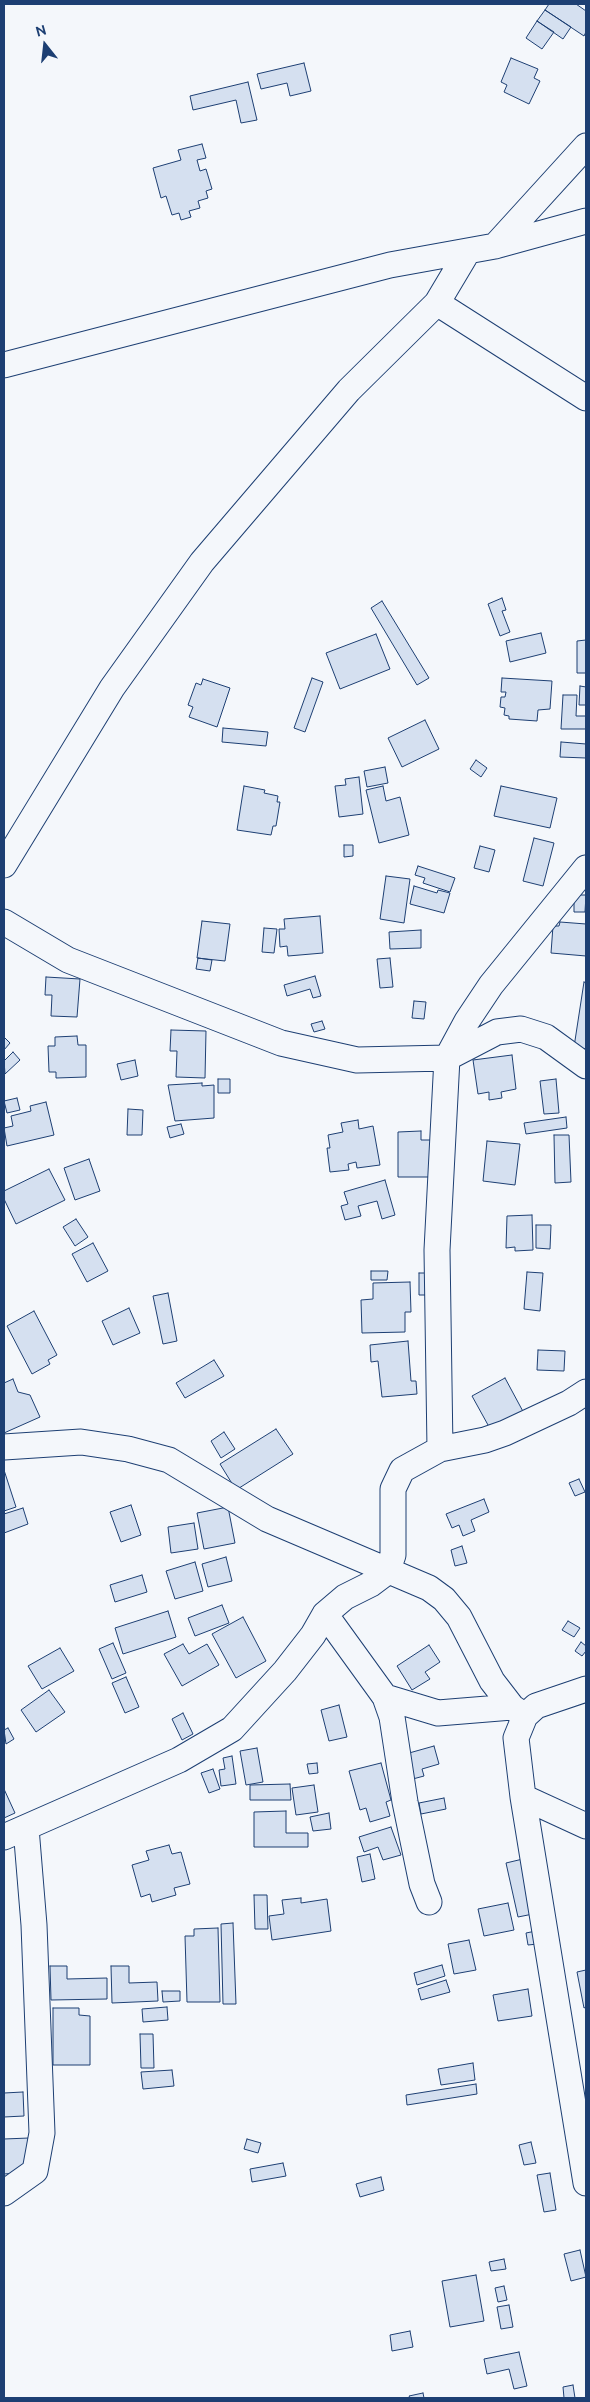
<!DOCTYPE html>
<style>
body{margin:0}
#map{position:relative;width:590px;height:2402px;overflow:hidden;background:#f4f7fb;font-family:Ubuntu,sans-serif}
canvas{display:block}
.frame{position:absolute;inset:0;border:5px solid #1d3f73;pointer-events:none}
.north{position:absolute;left:20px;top:20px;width:50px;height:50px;-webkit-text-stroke:4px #f4f7fb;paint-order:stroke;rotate:344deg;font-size:14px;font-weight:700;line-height:20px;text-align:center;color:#1d3f73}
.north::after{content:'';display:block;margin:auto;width:18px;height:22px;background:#1d3f73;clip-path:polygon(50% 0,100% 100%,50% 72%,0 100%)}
</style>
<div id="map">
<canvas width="590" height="2402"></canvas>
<div class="frame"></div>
<div class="north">N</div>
</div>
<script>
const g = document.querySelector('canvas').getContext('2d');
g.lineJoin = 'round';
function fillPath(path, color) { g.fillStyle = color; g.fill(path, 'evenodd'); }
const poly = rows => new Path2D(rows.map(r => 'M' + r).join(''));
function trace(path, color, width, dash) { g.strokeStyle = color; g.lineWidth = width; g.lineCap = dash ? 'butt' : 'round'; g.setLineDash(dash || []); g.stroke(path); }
const building = poly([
 [549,4,576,4,586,11,586,32,584,36,545,10,549,4],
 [545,10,571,27,563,39,537,21,545,10],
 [537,21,554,32,542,49,526,38,537,21],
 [511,58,538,69,534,78,540,81,529,104,504,92,507,85,501,82,511,58],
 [304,63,311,91,290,96,287,83,261,89,257,74,304,63],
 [248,82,257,120,241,123,236,100,193,110,190,96,248,82],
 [202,144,206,158,197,160,200,171,206,169,212,189,206,191,208,198,198,201,200,208,189,211,191,217,181,220,179,213,172,215,166,196,161,198,153,168,181,160,178,150,202,144],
 [502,598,506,610,502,611,510,632,500,636,488,604,502,598],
 [382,601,429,678,417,685,371,608,382,601],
 [541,633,546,653,510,662,506,641,541,633],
 [376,634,390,669,340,689,326,653,376,634],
 [586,640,586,673,577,673,577,641,586,640],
 [312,678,323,682,305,732,294,728,312,678],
 [502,678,552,681,550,709,538,710,537,721,509,719,509,716,504,715,505,708,500,707,501,697,505,697,506,692,501,692,502,678],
 [203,679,230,688,217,727,189,717,193,707,188,705,196,683,201,685,203,679],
 [580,686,586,687,586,705,579,705,580,686],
 [563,695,577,695,576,716,586,716,586,729,561,729,563,695],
 [425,720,439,749,402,767,388,738,425,720],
 [223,728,268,732,266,746,222,742,223,728],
 [561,742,586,744,586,758,560,757,561,742],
 [476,760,487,768,481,777,470,769,476,760],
 [385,767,388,783,367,787,364,771,385,767],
 [359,777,363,814,339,817,335,786,346,785,345,779,359,777],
 [244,786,265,790,264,793,278,796,277,802,280,802,276,826,273,826,271,835,237,830,244,786],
 [383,786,386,801,400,797,409,835,379,843,366,790,383,786],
 [501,786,557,798,550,828,494,816,501,786],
 [534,838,554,843,543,886,523,881,534,838],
 [344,845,353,845,353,856,344,857,344,845],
 [480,846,495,850,489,872,474,868,480,846],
 [418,866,455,878,450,892,423,883,425,878,415,875,418,866],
 [386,876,410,879,404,923,380,919,386,876],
 [414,886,437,893,438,890,450,893,444,913,410,904,414,886],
 [574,895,586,895,585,912,574,912,574,895],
 [320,916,323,953,288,956,287,946,280,947,279,929,285,929,284,919,320,916],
 [202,921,230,924,225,961,197,958,202,921],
 [560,922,586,924,586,956,551,953,553,926,559,926,560,922],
 [264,928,277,929,274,953,262,952,264,928],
 [421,930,421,948,390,949,389,932,421,930],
 [198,958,212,960,210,971,196,969,198,958],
 [390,958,393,987,380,988,377,959,390,958],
 [315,976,321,996,313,998,310,989,287,996,284,985,315,976],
 [46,977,80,979,77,1017,51,1016,52,995,45,995,46,977],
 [584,982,586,983,586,1049,574,1047,584,982],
 [414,1001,426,1002,424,1019,412,1018,414,1001],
 [322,1021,325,1029,314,1032,311,1024,322,1021],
 [171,1030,206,1031,205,1078,176,1077,177,1051,170,1051,171,1030],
 [77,1036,78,1045,86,1045,86,1077,56,1078,56,1072,49,1072,48,1046,55,1046,55,1037,77,1036],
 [4,1037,10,1043,4,1050,4,1037],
 [13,1052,20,1060,5,1074,4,1061,13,1052],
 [512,1055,516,1089,501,1092,502,1098,489,1100,489,1092,478,1094,473,1060,512,1055],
 [135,1060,138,1076,121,1080,117,1064,135,1060],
 [218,1079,230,1079,230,1093,218,1093,218,1079],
 [556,1079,559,1113,544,1114,540,1081,556,1079],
 [202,1083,202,1086,214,1085,214,1118,175,1121,168,1085,202,1083],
 [17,1098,20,1110,7,1113,4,1101,17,1098],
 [46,1102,54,1135,7,1146,4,1128,13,1126,11,1116,31,1111,30,1106,46,1102],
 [128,1109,143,1110,142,1135,127,1135,128,1109],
 [566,1117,567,1128,526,1134,524,1123,566,1117],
 [358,1120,359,1129,373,1126,380,1165,357,1168,356,1162,348,1164,349,1170,330,1172,327,1148,330,1148,328,1135,343,1132,341,1123,358,1120],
 [181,1124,184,1134,170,1138,167,1127,181,1124],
 [421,1131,421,1140,431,1140,437,1177,398,1177,398,1132,421,1131],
 [554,1135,569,1135,571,1182,555,1183,554,1135],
 [487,1141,520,1144,515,1185,483,1181,487,1141],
 [89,1159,100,1191,75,1200,64,1168,89,1159],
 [49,1169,65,1200,16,1224,4,1199,4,1191,49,1169],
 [385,1180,395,1215,382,1219,377,1201,358,1206,361,1216,345,1220,341,1206,348,1204,344,1192,385,1180],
 [532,1215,533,1250,515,1251,515,1247,506,1248,507,1216,532,1215],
 [76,1219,88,1237,75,1246,63,1227,76,1219],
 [536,1225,551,1225,550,1249,536,1248,536,1225],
 [93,1243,108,1271,87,1282,72,1254,93,1243],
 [371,1271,388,1271,387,1280,371,1280,371,1271],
 [527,1272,543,1273,540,1311,524,1309,527,1272],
 [419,1273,432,1273,432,1295,419,1295,419,1273],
 [410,1282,411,1312,405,1312,405,1332,362,1333,361,1300,373,1299,373,1283,410,1282],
 [168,1293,177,1341,163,1344,153,1296,168,1293],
 [129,1308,140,1333,113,1345,102,1321,129,1308],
 [34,1311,57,1355,48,1360,50,1364,32,1374,7,1326,34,1311],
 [408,1341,411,1381,416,1381,417,1394,382,1397,378,1361,371,1362,370,1345,408,1341],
 [538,1350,565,1351,564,1371,537,1370,538,1350],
 [214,1360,224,1376,185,1398,176,1383,214,1360],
 [505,1378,526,1417,493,1434,472,1396,505,1378],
 [13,1379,18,1392,30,1395,40,1417,4,1433,4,1383,13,1379],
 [276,1429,293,1454,236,1490,220,1464,276,1429],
 [224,1432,235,1449,221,1458,211,1441,224,1432],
 [4,1470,16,1507,4,1511,4,1470],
 [579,1479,585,1492,575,1496,569,1483,579,1479],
 [484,1499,489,1512,471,1520,475,1531,463,1536,459,1525,452,1528,446,1514,484,1499],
 [131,1505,141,1535,121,1542,110,1512,131,1505],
 [228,1507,235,1543,204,1549,197,1513,228,1507],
 [23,1508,28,1524,4,1533,4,1514,23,1508],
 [194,1523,198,1549,171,1553,168,1527,194,1523],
 [462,1546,467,1563,455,1566,451,1550,462,1546],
 [226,1557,232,1581,208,1587,202,1564,226,1557],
 [195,1562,203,1591,175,1599,166,1571,195,1562],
 [142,1575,147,1592,115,1602,110,1585,142,1575],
 [222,1605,229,1623,195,1636,188,1618,222,1605],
 [168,1611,176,1637,123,1654,115,1628,168,1611],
 [243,1617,266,1661,236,1678,212,1634,243,1617],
 [568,1621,580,1628,574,1637,562,1630,568,1621],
 [581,1642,586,1646,586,1651,582,1656,575,1651,581,1642],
 [113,1643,126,1673,112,1679,99,1649,113,1643],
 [183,1644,189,1654,207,1644,219,1665,182,1686,164,1654,183,1644],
 [429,1645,440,1662,425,1672,430,1679,412,1690,397,1666,429,1645],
 [60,1648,74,1671,42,1689,28,1666,60,1648],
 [126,1677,139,1707,125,1713,112,1683,126,1677],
 [49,1690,65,1712,36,1732,21,1710,49,1690],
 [339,1705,347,1737,329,1741,321,1710,339,1705],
 [183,1713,193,1734,182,1740,172,1719,183,1713],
 [8,1728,14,1739,6,1744,4,1730,8,1728],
 [434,1746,439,1764,422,1769,424,1776,409,1780,402,1755,434,1746],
 [257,1748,263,1782,246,1785,240,1751,257,1748],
 [232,1756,236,1784,221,1786,219,1770,225,1769,223,1758,232,1756],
 [317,1763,318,1773,309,1774,307,1764,317,1763],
 [381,1763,391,1800,386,1802,390,1816,370,1822,366,1808,360,1810,349,1771,381,1763],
 [213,1769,220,1789,209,1793,201,1773,213,1769],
 [290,1784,291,1800,250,1800,250,1785,290,1784],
 [314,1785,318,1812,296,1815,292,1788,314,1785],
 [4,1789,15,1813,4,1818,4,1789],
 [444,1798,446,1809,421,1814,419,1803,444,1798],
 [286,1811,286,1833,308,1833,308,1847,254,1847,254,1812,286,1811],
 [329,1813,331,1829,313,1831,310,1817,329,1813],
 [391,1827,401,1855,383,1860,378,1847,364,1852,359,1837,391,1827],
 [169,1845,172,1854,181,1852,190,1884,174,1888,176,1895,152,1902,150,1894,141,1897,132,1865,149,1860,146,1851,169,1845],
 [370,1854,375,1879,362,1882,357,1857,370,1854],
 [527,1858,538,1913,518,1917,506,1863,527,1858],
 [254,1895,267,1895,268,1929,255,1929,254,1895],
 [301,1898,301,1903,327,1899,331,1931,272,1940,269,1916,284,1914,282,1900,301,1898],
 [508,1903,514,1930,484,1936,478,1909,508,1903],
 [233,1923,236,2004,223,2004,221,1924,233,1923],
 [218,1928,220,2002,187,2002,185,1936,194,1936,194,1929,218,1928],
 [536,1931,538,1944,528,1945,526,1933,536,1931],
 [469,1940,476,1970,454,1974,448,1944,469,1940],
 [442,1965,445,1976,417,1985,414,1973,442,1965],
 [50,1966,67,1966,67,1979,107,1978,107,1999,51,2000,50,1966],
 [111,1966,129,1966,129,1983,157,1982,158,2001,112,2003,111,1966],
 [586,1970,586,2007,584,2008,577,1972,586,1970],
 [446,1980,450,1992,421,2000,418,1989,446,1980],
 [528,1989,532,2016,498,2021,493,1995,528,1989],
 [162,1991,180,1991,180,2001,163,2002,162,1991],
 [167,2007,168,2020,143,2022,142,2009,167,2007],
 [53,2008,79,2008,79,2015,90,2016,90,2065,53,2065,53,2008],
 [140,2034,153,2034,154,2068,141,2068,140,2034],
 [473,2063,475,2080,441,2085,438,2069,473,2063],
 [172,2070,174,2086,143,2089,141,2072,172,2070],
 [476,2084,477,2094,407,2105,406,2095,476,2084],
 [23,2092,24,2116,4,2117,4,2093,23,2092],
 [29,2138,30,2172,4,2174,4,2139,29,2138],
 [247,2139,261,2143,258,2153,244,2149,247,2139],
 [531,2142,536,2163,524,2165,519,2145,531,2142],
 [283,2163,286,2176,252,2182,250,2169,283,2163],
 [550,2173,556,2210,544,2212,537,2175,550,2173],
 [381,2177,384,2190,360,2197,356,2184,381,2177],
 [580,2250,586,2277,571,2281,564,2254,580,2250],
 [504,2259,506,2269,491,2271,489,2262,504,2259],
 [476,2275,484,2321,450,2327,442,2281,476,2275],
 [504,2286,507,2300,498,2302,495,2288,504,2286],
 [509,2305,513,2327,501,2329,497,2307,509,2305],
 [410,2331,413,2347,392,2351,390,2335,410,2331],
 [519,2352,527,2386,514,2389,509,2369,487,2374,484,2359,519,2352],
 [573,2385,575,2398,564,2398,563,2387,573,2385],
 [423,2393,424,2398,410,2398,409,2396,423,2393]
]);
fillPath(building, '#d5e0f0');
trace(building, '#1d3f73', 1);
const minor = poly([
 [495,246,586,146],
 [437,303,586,398],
 [4,365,390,265,495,246,586,221],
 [4,865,112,688,202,562,349,390,437,303,468,251],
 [4,922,68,960,281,1043,357,1060,447,1058,497,1032,521,1029,546,1037,586,1066],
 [4,1447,81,1442,128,1449,169,1460,267,1519,429,1588,444,1599,459,1617,492,1681,512,1707,525,1716],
 [440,1449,437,1250,447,1058,467,1021,491,985,586,868],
 [325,1614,385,1697,392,1717,405,1802,422,1884,429,1902],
 [586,1689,536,1706,525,1716,516,1738,523,1797,586,2183],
 [385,1697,438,1713,512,1707],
 [523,1797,586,1826],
 [4,1837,179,1760,232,1729,285,1671,313,1635,325,1614,345,1597,371,1584,387,1572,393,1555,393,1489,402,1470,440,1449,485,1440,505,1433,569,1403,586,1392],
 [4,2193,35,2171,42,2133,34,1925,26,1828]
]);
trace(minor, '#1d3f73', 27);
trace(minor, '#f4f7fb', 25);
</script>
